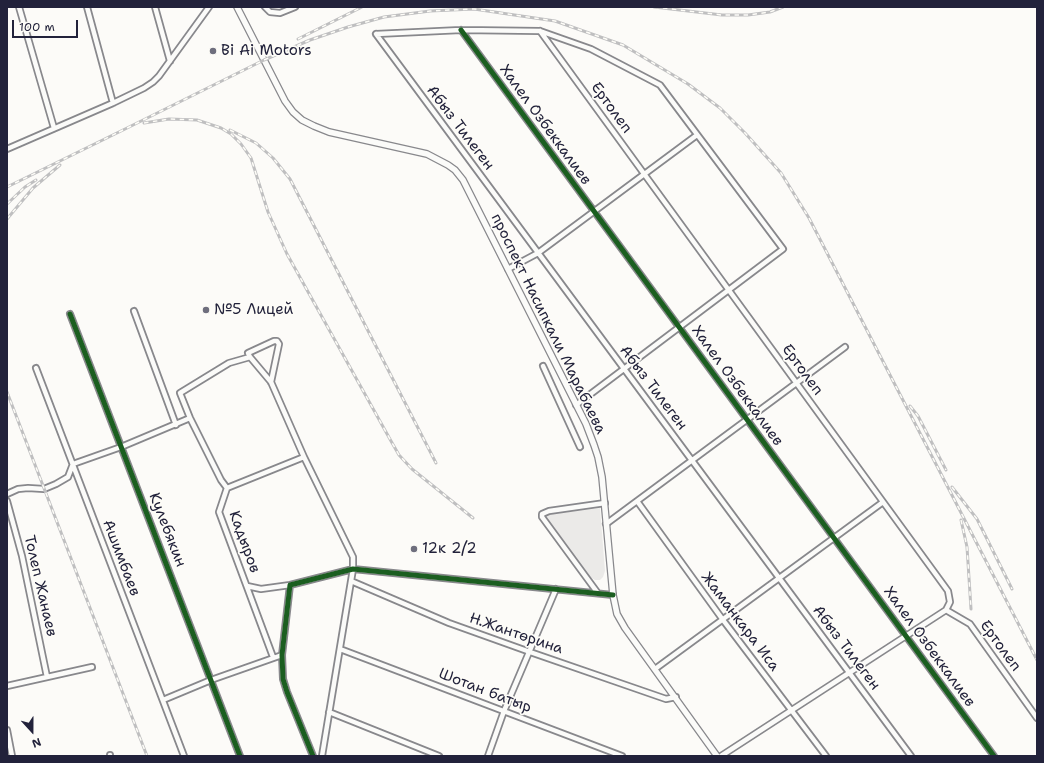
<!DOCTYPE html>
<meta charset="utf-8">
<style>
body{margin:0}
#map{position:relative;width:1044px;height:763px;overflow:hidden;background:#fcfbf8;font-family:"Shantell Sans",sans-serif}
canvas{display:block}
.frame{position:absolute;inset:0;border:8px solid #22223b;pointer-events:none}
.north{position:absolute;left:12px;top:711px;width:40px;height:40px;-webkit-text-stroke:3px #fdfcf7;paint-order:stroke;rotate:159deg;font-size:11px;font-weight:700;line-height:16px;text-align:center;color:#22223b}
.north::after{content:'';display:block;margin:auto;width:14px;height:18px;background:#22223b;clip-path:polygon(50% 0,100% 100%,50% 72%,0 100%)}
.scale{position:absolute;left:12px;top:20px;width:66px;height:18px;box-sizing:border-box;border:2px solid #22223b;border-top:0;padding-left:5px;font-size:12px;line-height:14px;white-space:nowrap;color:#22223b;-webkit-text-stroke:3px #fdfcf7;paint-order:stroke}
</style>
<div id="map">
<canvas width="1044" height="763"></canvas>
<div class="frame"></div>
<div class="north">N</div>
<div class="scale">100 m</div>
</div>
<script>
const g = document.querySelector('canvas').getContext('2d');
g.lineJoin = 'round';
function fillPath(path, color) { g.fillStyle = color; g.fill(path, 'evenodd'); }
const poly = rows => new Path2D(rows.map(r => 'M' + r).join(''));
function trace(path, color, width, dash) { g.strokeStyle = color; g.lineWidth = width; g.lineCap = dash ? 'butt' : 'round'; g.setLineDash(dash || []); g.stroke(path); }
function write(font, color, halo, rows, align = 'center') {
  g.font = font + ' "Shantell Sans",sans-serif'; g.lineWidth = 3.5; g.setLineDash([]); g.textBaseline = 'middle'; g.strokeStyle = halo; g.fillStyle = color; for (const [text, x, y, turn = 0] of rows) {
    g.save(); g.translate(x, y); g.rotate((+turn || 0) * Math.PI / 180); g.textAlign = isNaN(turn) ? turn : align; if (halo) g.strokeText(text, 0, 0); g.fillText(text, 0, 0); g.restore();
  }
}
fillPath(poly([
 [600,508,605,571,603,577,600,580,595,580,588,576,545,517,546,515]
]), '#ebeae8');
const minor = poly([
 [19,7,54,128],
 [87,7,113,103],
 [155,7,170,61],
 [265,7,270,12,280,13,295,7],
 [461,30,994,756],
 [540,31,948,591,950,602,946,610,970,624,1037,718],
 [376,34,911,756],
 [376,34,461,30,540,31,591,49,660,85,783,249,576,405],
 [7,149,113,103,144,88,153,82,159,76,209,7],
 [508,269,538,253,697,135],
 [134,311,176,425],
 [70,314,240,756],
 [250,357,229,363,180,393,190,418,221,480,227,488,219,512,273,657],
 [543,366,580,447],
 [36,368,184,756],
 [271,382,279,344,277,341,274,341,248,353,250,357,271,382,304,457],
 [227,488,304,457,353,557,353,569,322,756],
 [7,494,18,489,28,488,44,489,56,484,68,477,73,464,121,447,190,418],
 [7,501,22,556,47,677],
 [637,501,723,620,826,756],
 [606,524,845,347],
 [351,581,449,623,530,652,666,699,676,697],
 [247,586,261,589,290,585],
 [597,592,542,517,542,514,549,511,605,503],
 [340,649,622,756],
 [655,669,883,502],
 [7,686,92,667],
 [163,700,211,680,282,655],
 [329,712,439,756],
 [7,730,12,756],
 [110,755,110,756],
 [313,756,287,692,283,679,282,655,290,585,353,569,613,595],
 [488,756,504,711,556,589],
 [721,756,946,610]
]);
const major = poly([
 [237,7,285,101,293,112,302,120,314,126,329,132,427,154,448,165,455,170,463,180,586,424,594,445,598,457,602,477,613,595,617,614,625,628,717,756]
]);
trace(minor, '#88888c', 8);
trace(major, '#88888c', 8);
trace(minor, '#fbfbf9', 4.5);
trace(major, '#fbfbf9', 5.5);
const rail = poly([
 [654,7,722,15,748,15,770,12,783,7],
 [298,39,362,7],
 [144,123,169,119,197,120,221,128,231,134,241,144,251,158,268,212,287,254,391,441,399,455,412,469,473,518],
 [230,130,256,143,273,158,290,179,436,463],
 [119,132,264,60,310,40,348,27,384,17,430,11,474,9,555,21,623,45,688,84,720,108,745,133,781,173,809,218,1037,660],
 [7,187,123,130],
 [7,204,25,187,36,180],
 [7,219,33,188,60,165],
 [7,392,147,756],
 [910,406,918,416,946,470],
 [952,487,977,519,1012,589],
 [961,520,967,547,971,609]
]);
trace(rail, '#bfbfc0', 3);
trace(rail, '#fdfcf7', 1.5, [4.5]);
trace(poly([
 [461,30,994,756],
 [70,314,240,756],
 [313,756,287,692,283,679,282,655,290,585,353,569,613,595]
]), '#1b5e20', 5);
for (const [x, y, r, color] of [
 [213,51,4,"#6e6e7d"],
 [206,310,4,"#6e6e7d"],
 [414,549,4,"#6e6e7d"]
]) { const dot = new Path2D(); dot.arc(x, y, r, 0, 2 * Math.PI); g.fillStyle = color; g.fill(dot); trace(dot, '#fdfcf7', 1.5); }
write('15px', '#22223b', '#fdfcf7', [
 ["Bi Ai Motors",221,51],
 ["№5 Лицей",214,310],
 ["12к 2/2",422,549]
], 'left');
write('15px', '#22223b', '#fdfcf7', [
 ["Ертолеп",611,108,54],
 ["Халел Озбеккалиев",545,125,54],
 ["Абыз Тилеген",460,128,53],
 ["проспект Насипкали Марабаева",548,324,64],
 ["Ертолеп",802,370,54],
 ["Халел Озбеккалиев",737,386,54],
 ["Абыз Тилеген",653,388,53],
 ["Кулебякин",167,530,69],
 ["Кадыров",244,542,70],
 ["Ашимбаев",121,558,69],
 ["Толеп Жанаев",40,586,77],
 ["Жаманкара Иса",740,622,53],
 ["Н.Жантөрина",516,634,19],
 ["Ертолеп",1000,646,54],
 ["Халел Озбеккалиев",929,647,54],
 ["Абыз Тилеген",846,648,53],
 ["Шотан батыр",485,691,21]
]);
</script>
